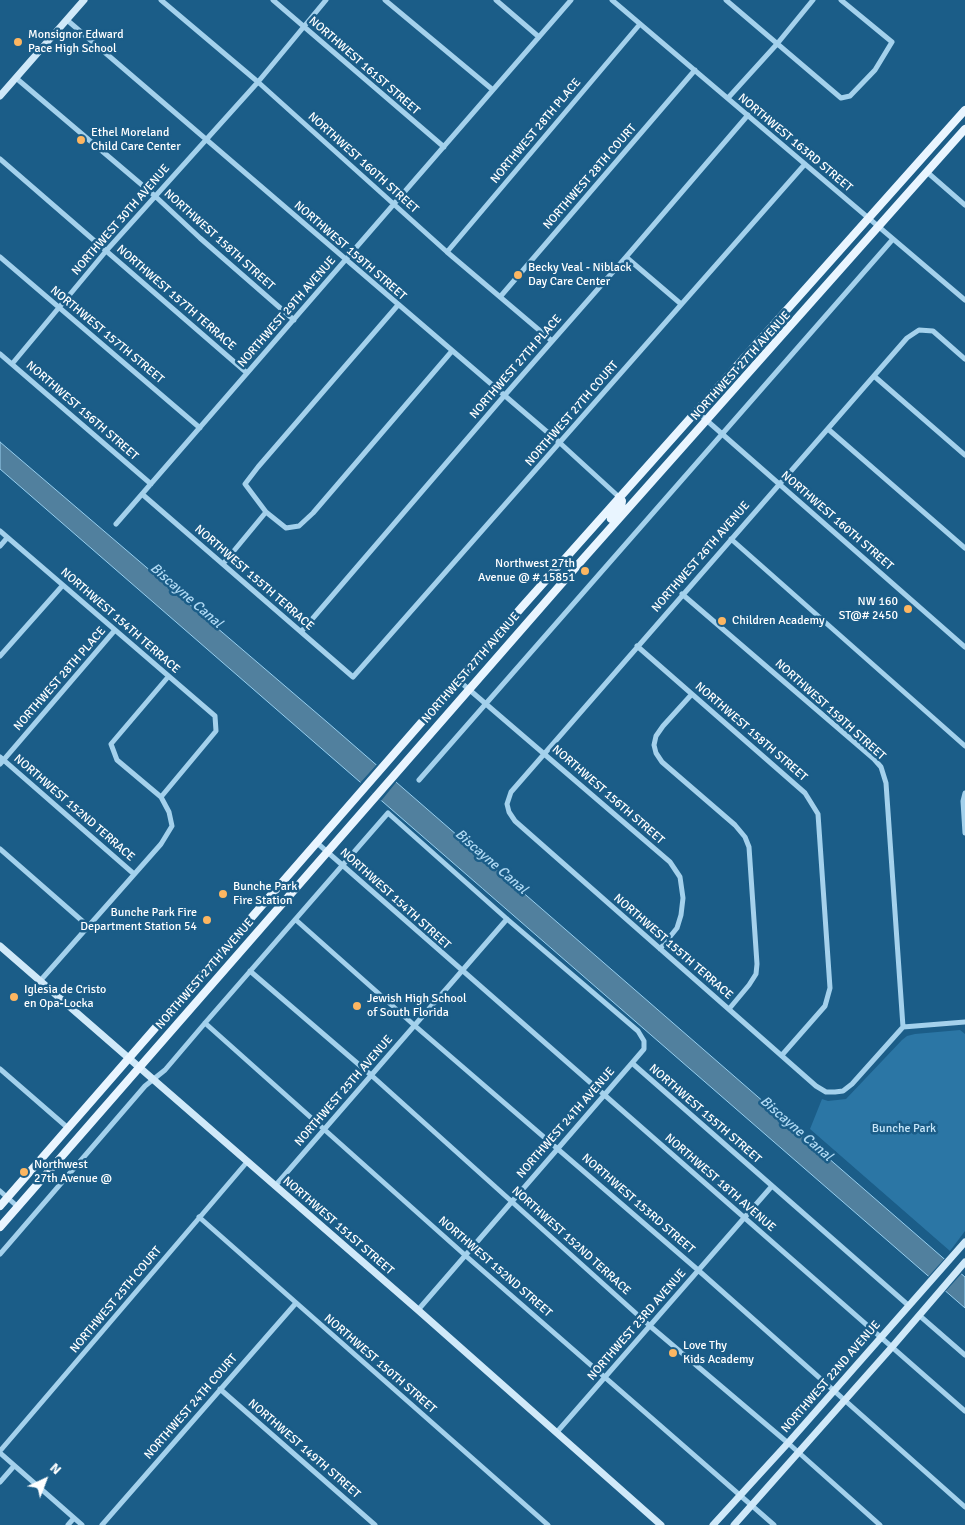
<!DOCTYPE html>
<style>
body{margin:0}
#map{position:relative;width:965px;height:1525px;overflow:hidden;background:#1b5d88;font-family:Signika,sans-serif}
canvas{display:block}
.north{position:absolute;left:20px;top:1455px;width:50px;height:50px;-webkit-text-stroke:4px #1b5d88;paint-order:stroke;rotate:43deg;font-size:14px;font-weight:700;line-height:20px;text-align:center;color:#fff}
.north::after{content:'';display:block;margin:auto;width:18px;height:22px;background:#fff;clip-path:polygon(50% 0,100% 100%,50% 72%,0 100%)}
</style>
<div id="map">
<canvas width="965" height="1525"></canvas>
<div class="north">N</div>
</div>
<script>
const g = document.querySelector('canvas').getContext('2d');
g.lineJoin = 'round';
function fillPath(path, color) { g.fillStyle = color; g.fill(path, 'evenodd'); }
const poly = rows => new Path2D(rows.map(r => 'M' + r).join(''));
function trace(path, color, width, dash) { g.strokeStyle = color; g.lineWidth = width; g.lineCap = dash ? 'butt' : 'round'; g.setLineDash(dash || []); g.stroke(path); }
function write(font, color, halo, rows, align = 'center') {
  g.font = font + ' Signika,sans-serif'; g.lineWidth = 5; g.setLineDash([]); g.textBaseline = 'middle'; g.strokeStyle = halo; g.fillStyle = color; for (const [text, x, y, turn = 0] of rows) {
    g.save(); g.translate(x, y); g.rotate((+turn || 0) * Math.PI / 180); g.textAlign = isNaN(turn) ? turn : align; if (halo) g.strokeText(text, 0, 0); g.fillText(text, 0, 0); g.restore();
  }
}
fillPath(poly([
 [960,1030,965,1034,965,1231,950,1251,810,1129,822,1099,828,1101,846,1099,902,1040,907,1036,915,1034]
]), '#2b76a5');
const water = poly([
 [0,442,327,722,965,1277,965,1308,0,469,0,442]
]);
fillPath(water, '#51809e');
trace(water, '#97ceee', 1);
fillPath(poly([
 [378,763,398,780,381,801,360,783],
 [946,1257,963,1272,944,1293,927,1278]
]), '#1b5d88');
trace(poly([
 [161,0,258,82,447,252,552,341],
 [273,0,444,147],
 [385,0,493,90],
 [496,0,539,37],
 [612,0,965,300],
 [726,0,841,98,850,96,875,70,892,42,841,0],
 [67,20,560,443,619,497],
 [16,78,155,196,200,238,294,320],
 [728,98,777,44,813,0],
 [0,159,247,373],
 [927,172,965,205],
 [447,252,640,24],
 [0,257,200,428],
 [626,257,681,304],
 [500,297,695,70],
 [398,305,258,467,245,484,266,512,286,528,299,526,313,513,452,351],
 [0,354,151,484],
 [965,359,933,331,919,330,907,338,511,792,507,804,509,812,515,821,816,1086,826,1092,835,1092,843,1091,852,1084,903,1027,965,1022],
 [12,364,106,251,258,82,326,0],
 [874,376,965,455],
 [696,411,965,647],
 [828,429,965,548],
 [142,494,353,677,805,164],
 [116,524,571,0],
 [0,531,215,716,216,731,161,797],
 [731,539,965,746],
 [0,546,7,538],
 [223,564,266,512],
 [682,594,874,759,881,767,886,783,903,1027],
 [301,632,504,396,626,257,748,115],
 [637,646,805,793,818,814,830,988,825,1006,782,1055],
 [0,656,63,585],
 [458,680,670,862,680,877,683,898,681,915,677,928,660,949],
 [692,694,663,726,656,736,654,745,656,753,662,762,735,825,745,837,749,847,757,964,756,974,749,985,729,1009],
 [0,757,134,874],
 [0,764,115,630],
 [419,780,893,239],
 [965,793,963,801,965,833],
 [316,842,965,1411],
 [0,849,88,926],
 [296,920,414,1025,698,1270,965,1507],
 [250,971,371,1075,650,1326,788,1443,880,1525],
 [40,981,161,844,172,826,169,812,161,797,117,760,111,744,168,677],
 [205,1023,466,1256,774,1525],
 [632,1063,908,1305],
 [0,1069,68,1128],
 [275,1186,507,919],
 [0,1191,18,1207],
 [199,1217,548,1525],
 [0,1254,145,1086,165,1070,205,1023,388,813,507,919,638,1031,644,1041,644,1049,632,1063,418,1310],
 [920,1316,965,1355],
 [220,1389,375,1525],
 [557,1432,772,1186],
 [0,1451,247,1162],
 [0,1453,82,1525],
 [0,1482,14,1466],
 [68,1525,74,1518],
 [102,1525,296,1303]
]), '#a4d1ec', 5);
trace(poly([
 [0,96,84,0],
 [0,946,418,1310,661,1525],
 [713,1525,788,1443,965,1242],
 [734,1525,892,1347,965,1262]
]), '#d0e9f9', 7);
trace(poly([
 [611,519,621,507,622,501,619,497],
 [0,1206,522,607,965,110],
 [0,1227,583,559,965,129]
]), '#e9f5ff', 8);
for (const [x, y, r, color] of [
 [18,42,5,"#fdb661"],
 [81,140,5,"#fdb661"],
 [518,275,5,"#fdb661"],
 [585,571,5,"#fdb661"],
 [908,609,5,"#fdb661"],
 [722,621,5,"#fdb661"],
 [223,894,5,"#fdb661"],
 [207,920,5,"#fdb661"],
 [14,997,5,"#fdb661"],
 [357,1006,5,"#fdb661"],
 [24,1172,5,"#fdb661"],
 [673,1353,5,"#fdb661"]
]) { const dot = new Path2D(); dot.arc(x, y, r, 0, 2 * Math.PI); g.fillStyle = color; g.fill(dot); trace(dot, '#1b5d88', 2); }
write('12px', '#fff', '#1b5d88', [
 ["Monsignor Edward",28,35],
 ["Pace High School",28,49],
 ["Ethel Moreland",91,133],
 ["Child Care Center",91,147],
 ["Becky Veal - Niblack",528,268],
 ["Day Care Center",528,282],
 ["Northwest 27th",575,564,"right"],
 ["Avenue @ # 15851",575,578,"right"],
 ["NW 160",898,602,"right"],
 ["ST@# 2450",898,616,"right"],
 ["Children Academy",732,621],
 ["Bunche Park",233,887],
 ["Fire Station",233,901],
 ["Bunche Park Fire",197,913,"right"],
 ["Department Station 54",197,927,"right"],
 ["Iglesia de Cristo",24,990],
 ["en Opa-Locka",24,1004],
 ["Jewish High School",367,999],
 ["of South Florida",367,1013],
 ["Northwest",34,1165],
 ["27th Avenue @",34,1179],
 ["Love Thy",683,1346],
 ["Kids Academy",683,1360]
], 'left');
write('12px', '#fff', '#1b5d88', [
 ["NORTHWEST 161ST STREET",364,66,41],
 ["NORTHWEST 28TH PLACE",536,131,-50],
 ["NORTHWEST 163RD STREET",795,143,40],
 ["NORTHWEST 160TH STREET",363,163,42],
 ["NORTHWEST 28TH COURT",590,177,-49],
 ["NORTHWEST 30TH AVENUE",121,220,-49],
 ["NORTHWEST 158TH STREET",219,240,42],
 ["NORTHWEST 159TH STREET",350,251,41],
 ["NORTHWEST 157TH TERRACE",176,298,41],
 ["NORTHWEST 29TH AVENUE",287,312,-49],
 ["NORTHWEST 157TH STREET",107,335,40],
 ["NORTHWEST 27TH AVENUE",741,366,-48],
 ["NORTHWEST 27TH PLACE",516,367,-49],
 ["NORTHWEST 156TH STREET",82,411,41],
 ["NORTHWEST 27TH COURT",572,414,-49],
 ["NORTHWEST 160TH STREET",837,521,41],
 ["NORTHWEST 26TH AVENUE",701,557,-49],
 ["NORTHWEST 155TH TERRACE",254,578,41],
 ["NORTHWEST 154TH TERRACE",120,621,41],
 ["NORTHWEST 27TH AVENUE",471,668,-49],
 ["NORTHWEST 28TH PLACE",60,679,-49],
 ["NORTHWEST 159TH STREET",830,710,42],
 ["NORTHWEST 158TH STREET",751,732,41],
 ["NORTHWEST 156TH STREET",608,795,41],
 ["NORTHWEST 152ND TERRACE",74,808,41],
 ["NORTHWEST 154TH STREET",395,899,42],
 ["NORTHWEST 155TH TERRACE",673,947,41],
 ["NORTHWEST 27TH AVENUE",205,974,-49],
 ["NORTHWEST 25TH AVENUE",344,1091,-49],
 ["NORTHWEST 155TH STREET",705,1114,41],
 ["NORTHWEST 24TH AVENUE",566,1123,-49],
 ["NORTHWEST 18TH AVENUE",720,1183,41],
 ["NORTHWEST 153RD STREET",638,1204,41],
 ["NORTHWEST 151ST STREET",338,1226,41],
 ["NORTHWEST 152ND TERRACE",571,1241,42],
 ["NORTHWEST 152ND STREET",495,1267,41],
 ["NORTHWEST 25TH COURT",116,1300,-50],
 ["NORTHWEST 23RD AVENUE",637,1325,-49],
 ["NORTHWEST 150TH STREET",380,1364,41],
 ["NORTHWEST 22ND AVENUE",831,1377,-49],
 ["NORTHWEST 24TH COURT",191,1407,-49],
 ["NORTHWEST 149TH STREET",304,1449,41]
]);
write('12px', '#c9e7f9', '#1b5d88', [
 ["Bunche Park",904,1129]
]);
write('italic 14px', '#b0daf4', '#1b5d88', [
 ["Biscayne Canal",186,596,41],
 ["Biscayne Canal",491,862,41],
 ["Biscayne Canal",796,1129,41]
]);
</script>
